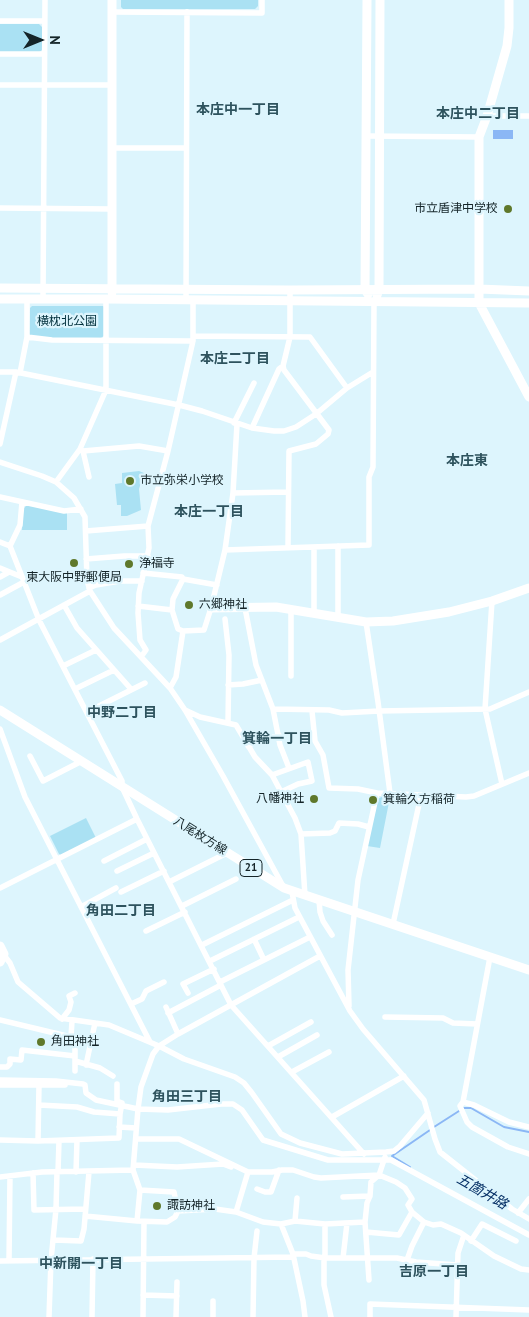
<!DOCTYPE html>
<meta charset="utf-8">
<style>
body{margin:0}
#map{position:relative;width:529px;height:1317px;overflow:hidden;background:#ddf5fd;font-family:"PT Sans",sans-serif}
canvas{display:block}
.north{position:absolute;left:15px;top:15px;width:50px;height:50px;-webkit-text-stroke:4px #ddf5fd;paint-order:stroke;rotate:90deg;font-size:14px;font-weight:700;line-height:20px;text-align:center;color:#142428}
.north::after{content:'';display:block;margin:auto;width:18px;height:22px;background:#142428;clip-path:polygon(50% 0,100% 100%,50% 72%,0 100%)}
</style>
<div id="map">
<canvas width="529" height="1317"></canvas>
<div class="north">N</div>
</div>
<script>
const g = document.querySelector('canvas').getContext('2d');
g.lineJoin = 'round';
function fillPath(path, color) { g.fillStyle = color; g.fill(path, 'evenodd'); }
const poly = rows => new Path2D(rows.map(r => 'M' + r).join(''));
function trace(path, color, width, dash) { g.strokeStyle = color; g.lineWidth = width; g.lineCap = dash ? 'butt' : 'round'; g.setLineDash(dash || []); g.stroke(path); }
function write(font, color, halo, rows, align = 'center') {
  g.font = font + ' "PT Sans","Noto Sans JP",sans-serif'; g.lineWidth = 4.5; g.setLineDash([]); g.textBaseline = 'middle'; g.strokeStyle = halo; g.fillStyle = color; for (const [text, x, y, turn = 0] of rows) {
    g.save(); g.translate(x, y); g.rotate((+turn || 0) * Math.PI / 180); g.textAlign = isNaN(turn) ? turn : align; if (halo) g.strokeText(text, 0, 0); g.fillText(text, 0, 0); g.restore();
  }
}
fillPath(poly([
 [121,0,258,0,258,6,255,9,123,9,121,7],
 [0,24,39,24,42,27,42,50,38,53,0,53],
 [32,306,103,306,104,307,105,335,101,338,53,338,31,336,29,334,30,308],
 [139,471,144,473,139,489,141,510,127,516,121,516,121,505,117,505,115,484,122,483,122,473],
 [27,505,67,513,67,530,22,530,23,509],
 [383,796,390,797,380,848,367,846,378,799],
 [86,818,96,838,61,855,59,854,50,836]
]), '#aae1f3');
fillPath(poly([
 [493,130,513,130,513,139,493,139]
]), '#8bb7f5');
trace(poly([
 [464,1108,471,1108,504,1127,529,1132],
 [434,1127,459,1111],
 [410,1167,392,1156,430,1130]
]), '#8bb7f5', 2);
trace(poly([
 [112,12,262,13,262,0],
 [0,21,44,21],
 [0,54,44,54],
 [0,85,111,85],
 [487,116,529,116],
 [367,136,479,137],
 [112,148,186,148],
 [0,208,111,209],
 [43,299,45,0],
 [186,300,187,12],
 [194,336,310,337,347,388],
 [27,337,52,340,193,341],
 [283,366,284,370,329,430,328,434,316,444,289,451,288,547],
 [0,372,16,372,179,405,202,411,252,428,274,431,284,431,296,427,316,414,347,388,373,372],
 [20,373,27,337,27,300],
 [234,423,254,383],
 [252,428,279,369,283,366,290,337,290,290],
 [0,444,16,372],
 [80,449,83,451,139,446,168,451],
 [83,451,89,477],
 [0,462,42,476,56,482,74,498,85,517,87,580,90,591,114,628,170,688,185,710,223,776,283,886],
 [56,482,80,449,106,390,106,299],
 [233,493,288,492],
 [0,497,64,511,81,509],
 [86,531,148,526],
 [0,542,10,546,39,620,122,781,122,787,137,819,231,1005,364,1154],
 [10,546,20,525,22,502],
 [225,550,233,493,237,424],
 [86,559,124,556,148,556],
 [0,568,22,577],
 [143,573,182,577,183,579,217,585],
 [0,577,9,572],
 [183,579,173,599,172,610,178,629,183,631],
 [89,588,96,585,120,581,142,581],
 [0,595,24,582],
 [492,601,485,709,502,784],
 [64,605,77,628,131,689],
 [138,606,172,610],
 [245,608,256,665,273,709,280,745,289,768],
 [314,613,314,547],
 [338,617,338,546],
 [225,619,229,655,228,723],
 [366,622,378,702,390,793],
 [0,640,90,591],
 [141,657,146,650,140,640,138,613,139,593,149,548,148,526,168,451,193,341,193,300],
 [63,666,96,650],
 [291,676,291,610],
 [228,685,243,684,262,680],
 [170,688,176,677,183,631,204,630,211,608,225,550,369,545,369,477,373,467,374,302],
 [75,689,114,670],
 [273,709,329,710,342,713,379,711,490,709,529,692],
 [185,710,200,717,236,725,255,757,272,775,295,818,301,834,305,896],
 [312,711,315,741,323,755,329,788,358,789,377,793,466,797,474,796,529,773],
 [87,712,145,683],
 [0,729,25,797,150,1042],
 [248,746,260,739,279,735],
 [30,756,43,781,82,761],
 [272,775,308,762,312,781,298,784,281,792],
 [301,834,330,833,335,831,339,823,358,824,369,827],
 [104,861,147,839],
 [117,871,154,853],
 [169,882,227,853],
 [0,888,137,819],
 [121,892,164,871],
 [292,892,295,908,350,1011,363,1029,424,1100,435,1139,440,1152,512,1209,529,1219],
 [319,900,320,912,323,921,332,935],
 [182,906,236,879],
 [81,907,116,888],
 [393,924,421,795],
 [146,931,185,912],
 [254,939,264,960],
 [202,945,293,900],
 [3,954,10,963,18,982,60,1018,109,1025,159,1046,184,1059,235,1077,244,1083,252,1093,281,1134,300,1143,342,1154,386,1152,394,1151,400,1146,428,1113],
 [490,957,463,1102,474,1105,509,1122,529,1127],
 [210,961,299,917],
 [220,982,310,937],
 [188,993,183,984,214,969],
 [131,1004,142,999,146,991,164,982],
 [349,1006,348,970,358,880,377,793],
 [166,1007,178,1034],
 [168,1013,221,985],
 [385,1017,443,1018,453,1023,477,1024],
 [62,1019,69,1010,71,1002,69,996,75,993],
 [0,1020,71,1037],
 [72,1021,71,1037,75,1046,75,1071],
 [268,1046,311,1022],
 [278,1057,317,1035],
 [75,1061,100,1068,113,1076],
 [86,1065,95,1023],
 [0,1067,7,1067,10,1064,10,1059,21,1060,22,1050,75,1056],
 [292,1072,329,1052],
 [0,1080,56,1081,83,1084,85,1085,86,1093,96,1100,138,1109,168,1110,221,1104,233,1104,242,1110,263,1140,328,1160,391,1160,529,1235],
 [117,1084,117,1101,122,1103],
 [0,1085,39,1085,38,1141,0,1140],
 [39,1085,65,1085],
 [463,1102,460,1106,467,1122,472,1127,508,1147,529,1154],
 [39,1105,77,1107,94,1112,120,1114],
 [332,1117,404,1076],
 [119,1127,136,1128],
 [136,1139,179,1139,248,1172,272,1172,282,1170,293,1170,314,1177,321,1178,379,1175,396,1182,405,1188,412,1199,408,1205,412,1212,424,1222,433,1225,441,1224,461,1233,494,1256,521,1269,529,1270],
 [38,1141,119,1138,120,1114,122,1103],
 [134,1165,177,1167,223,1164,231,1167],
 [58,1172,59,1141],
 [76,1172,77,1140],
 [33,1173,34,1210,85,1209],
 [0,1177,42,1172,133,1170],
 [257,1189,265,1192,271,1192,279,1170],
 [140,1190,174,1192,178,1211,175,1217,167,1222,137,1221,140,1190,133,1170,138,1109,141,1087,153,1054,159,1046,178,1034,320,956],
 [343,1197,370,1196],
 [178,1211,215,1209,236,1212,263,1222,281,1224,295,1221,325,1224,365,1222],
 [236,1212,248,1172],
 [518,1213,529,1199],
 [85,1216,137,1221],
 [295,1221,297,1198],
 [281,1224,293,1254,303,1301,305,1317],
 [366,1232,399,1235,412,1212],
 [54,1240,81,1241,84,1229,89,1172],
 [471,1241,482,1224,516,1241],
 [293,1254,306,1254,311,1256,325,1258,397,1258,416,1262,457,1265],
 [324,1258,324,1285,331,1317],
 [325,1258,325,1224],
 [343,1258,347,1223],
 [407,1260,412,1246,424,1222],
 [0,1261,293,1257],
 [9,1261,10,1176],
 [369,1280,365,1222,367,1203,370,1196,371,1182,379,1175,385,1157],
 [143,1295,177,1296],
 [49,1317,51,1260,56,1209,57,1172],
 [92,1317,93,1259],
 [143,1317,144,1222],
 [176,1317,177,1282],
 [213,1317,213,1301],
 [253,1317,254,1258,257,1231],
 [370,1317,370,1304,529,1310],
 [456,1317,458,1253,464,1235]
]), '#fff', 5.5);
trace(poly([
 [367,0,365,290,368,294],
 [509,0,509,28,507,46,487,116,479,137,479,303,529,397],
 [0,288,290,290,479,289,529,291],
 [112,292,112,0],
 [377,295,379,290,380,0],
 [0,299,106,299,529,303],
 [211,608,276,607,366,622,393,621,449,612,492,601,529,588],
 [0,946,4,954,0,962]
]), '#fff', 9);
trace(poly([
 [0,710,284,888,529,970]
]), '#fff', 9);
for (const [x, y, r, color] of [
 [508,209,5,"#5f782b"],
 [130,481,5,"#5f782b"],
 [74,563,5,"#5f782b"],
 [129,564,5,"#5f782b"],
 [189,605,5,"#5f782b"],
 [314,799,5,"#5f782b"],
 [373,800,5,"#5f782b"],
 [41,1042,5,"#5f782b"],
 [157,1206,5,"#5f782b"]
]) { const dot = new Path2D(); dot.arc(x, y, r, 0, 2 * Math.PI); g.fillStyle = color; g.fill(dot); trace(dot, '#ddf5fd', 2); }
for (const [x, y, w] of [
 [251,868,22]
]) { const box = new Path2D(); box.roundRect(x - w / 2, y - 8.5, w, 17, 4); g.fillStyle = '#ddf5fd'; g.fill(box); trace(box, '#142428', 1); }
write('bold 11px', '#142428', null, [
 ["21",251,868]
]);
write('12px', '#142428', '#ddf5fd', [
 ["市立盾津中学校",498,209,"right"],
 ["市立弥栄小学校",140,481],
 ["浄福寺",139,564],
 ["東大阪中野郵便局",74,578,"center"],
 ["六郷神社",199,605],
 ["八幡神社",304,799,"right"],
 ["箕輪久方稲荷",383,800],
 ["角田神社",51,1042],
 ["諏訪神社",167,1206]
], 'left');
write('12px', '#002f3b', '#ddf5fd', [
 ["横枕北公園",67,322]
]);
write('12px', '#142428', '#ddf5fd', [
 ["八尾枚方線",200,836,32]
]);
write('bold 14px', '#2e535e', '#ddf5fd', [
 ["本庄中一丁目",238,110],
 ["本庄中二丁目",478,114],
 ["本庄二丁目",235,359],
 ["本庄東",467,461],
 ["本庄一丁目",209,512],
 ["中野二丁目",122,713],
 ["箕輪一丁目",277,739],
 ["角田二丁目",121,911],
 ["角田三丁目",187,1097],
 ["中新開一丁目",81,1264],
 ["吉原一丁目",434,1272]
]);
write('italic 14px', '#063066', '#ddf5fd', [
 ["五箇井路",482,1192,30]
]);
</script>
